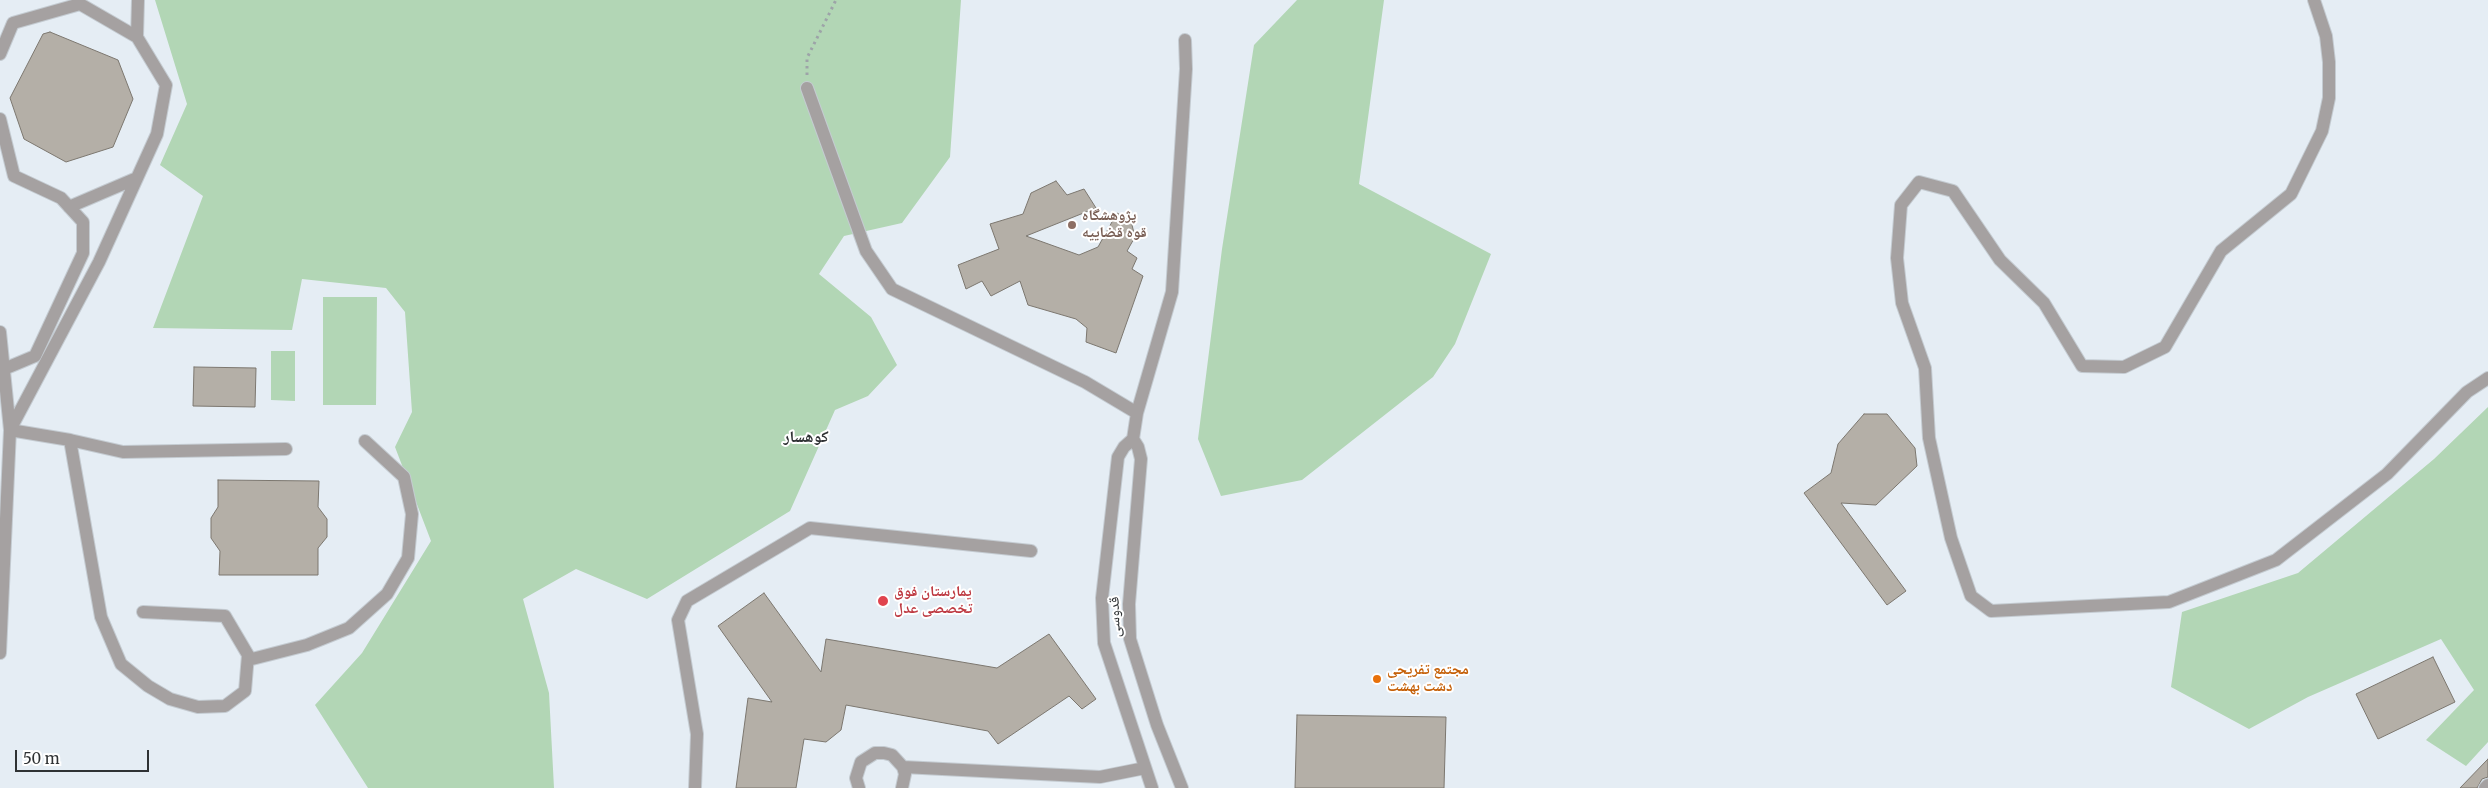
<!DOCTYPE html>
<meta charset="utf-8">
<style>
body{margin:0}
#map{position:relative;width:2488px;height:788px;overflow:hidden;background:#e5edf4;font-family:Merriweather,serif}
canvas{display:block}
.scale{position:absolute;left:15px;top:750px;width:134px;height:22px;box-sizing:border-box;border:2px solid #2f3234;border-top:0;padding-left:6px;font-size:15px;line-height:18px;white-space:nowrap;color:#2f3234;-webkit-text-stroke:4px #fff;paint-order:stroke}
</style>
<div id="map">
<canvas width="2488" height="788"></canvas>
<div class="scale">50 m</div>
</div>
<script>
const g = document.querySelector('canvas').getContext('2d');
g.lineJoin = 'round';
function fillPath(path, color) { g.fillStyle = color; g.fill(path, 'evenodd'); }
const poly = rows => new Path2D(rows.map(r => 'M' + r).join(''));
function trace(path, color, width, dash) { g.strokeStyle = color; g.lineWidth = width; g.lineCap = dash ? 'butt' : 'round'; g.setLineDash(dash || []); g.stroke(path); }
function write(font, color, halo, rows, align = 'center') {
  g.font = font + ' Merriweather,"Noto Naskh Arabic",serif'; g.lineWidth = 4; g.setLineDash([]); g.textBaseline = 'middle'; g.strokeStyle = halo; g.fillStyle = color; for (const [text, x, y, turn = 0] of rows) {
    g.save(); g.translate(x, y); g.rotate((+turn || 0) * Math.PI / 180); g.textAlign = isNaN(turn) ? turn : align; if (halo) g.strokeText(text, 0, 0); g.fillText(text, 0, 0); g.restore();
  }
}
fillPath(poly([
 [155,0,961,0,950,157,902,223,844,236,819,274,871,317,897,365,868,396,835,410,790,511,647,599,576,569,523,599,549,693,554,788,368,788,315,705,362,653,431,541,395,447,412,412,405,312,386,288,302,279,292,330,153,328,203,196,160,165,187,104],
 [1297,0,1384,0,1359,184,1491,254,1455,344,1433,377,1302,480,1221,496,1198,439,1222,249,1254,45],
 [323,297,377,297,376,405,323,405],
 [271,351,295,351,295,401,271,400],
 [2488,407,2488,742,2466,766,2426,740,2474,690,2441,639,2308,697,2249,729,2171,687,2182,612,2298,573,2434,459]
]), '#b2d6b5');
const building = poly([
 [50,32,118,60,133,99,113,147,66,162,24,139,10,98,43,34,50,32],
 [1056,181,1067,195,1084,189,1096,208,1026,236,1079,255,1098,247,1117,213,1131,221,1135,237,1127,251,1137,258,1132,269,1143,276,1116,353,1086,342,1087,328,1076,319,1028,305,1020,281,991,296,982,281,966,289,958,265,999,249,990,224,1023,214,1031,193,1056,181],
 [194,367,256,368,255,407,193,406,194,367],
 [1864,414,1887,414,1915,448,1917,466,1876,505,1841,503,1906,591,1887,605,1804,493,1831,473,1838,444,1864,414],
 [218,480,319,481,318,507,327,519,327,537,318,548,318,575,219,575,220,551,211,538,211,518,218,507,218,480],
 [764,593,821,672,826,639,997,668,1049,634,1096,699,1082,709,1069,696,998,744,988,731,846,705,841,730,826,742,804,739,796,788,736,788,748,698,772,702,718,626,764,593],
 [2433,657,2455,702,2378,739,2356,694,2433,657],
 [1297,715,1446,717,1444,788,1295,788,1297,715],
 [2488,759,2488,777,2482,779,2477,788,2460,788,2488,759]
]);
fillPath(building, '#b4afa7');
trace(building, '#7c776f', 1);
const minor = poly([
 [2314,0,2326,36,2329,62,2329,98,2322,131,2291,194,2221,251,2165,347,2124,367,2082,366,2044,303,2000,260,1953,191,1919,182,1901,205,1897,258,1902,303,1925,368,1929,438,1951,538,1971,596,1991,611,2169,602,2276,560,2387,474,2467,392,2488,378],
 [137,37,138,0],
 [0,54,13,23,80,4,137,37,166,85,157,134,99,262,10,430,70,440,101,617,121,664,148,686,170,699,198,707,225,706,245,691,248,655,225,616,143,612],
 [807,88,866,251,892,289,1085,382,1137,413],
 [0,119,14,176,61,198,83,222,83,253,35,356,4,369],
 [69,207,137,178],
 [0,332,10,430,0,653],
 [1133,439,1138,447,1141,459,1129,604,1130,639,1157,725,1182,788],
 [70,440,123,452,286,449],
 [248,660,307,645,349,628,387,594,408,558,412,514,404,477,365,441],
 [903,767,1100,777,1145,768],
 [695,788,697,734,678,620,687,601,810,528,1031,551],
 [859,788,856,778,861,762,875,753,884,753,892,755,903,767,905,774,902,788],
 [1152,788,1104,643,1102,598,1118,457,1124,447,1133,439,1137,413,1172,292,1186,69,1185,40],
 [2485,788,2488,785]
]);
trace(minor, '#c4cbd1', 14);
trace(poly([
 [807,75,807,58,836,0]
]), '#9da3a8', 3, [2.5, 4]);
trace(minor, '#a5a1a1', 12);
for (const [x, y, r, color] of [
 [1072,225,5,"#8d6e63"],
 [883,601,6,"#e0444e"],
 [1377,679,5,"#e8710a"]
]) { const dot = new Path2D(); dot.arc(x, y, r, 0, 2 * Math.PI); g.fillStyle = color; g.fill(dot); trace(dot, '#fff', 2); }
write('bold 15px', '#785e54', '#fff', [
 ["پژوهشگاه",1082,216],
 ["قوه قضاییه",1082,233]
], 'left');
write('bold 15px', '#be3a42', '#fff', [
 ["یمارستان فوق",894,592],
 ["تخصصی عدل",894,609]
], 'left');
write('15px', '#2f3234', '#fff', [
 ["قدوسی",1115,617,-92]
]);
write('bold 15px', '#c56008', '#fff', [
 ["مجتمع تفریحی",1387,670],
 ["دشت بهشت",1387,687]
], 'left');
write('bold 16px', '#2f3234', '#fff', [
 ["کوهسار",806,437]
]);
</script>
